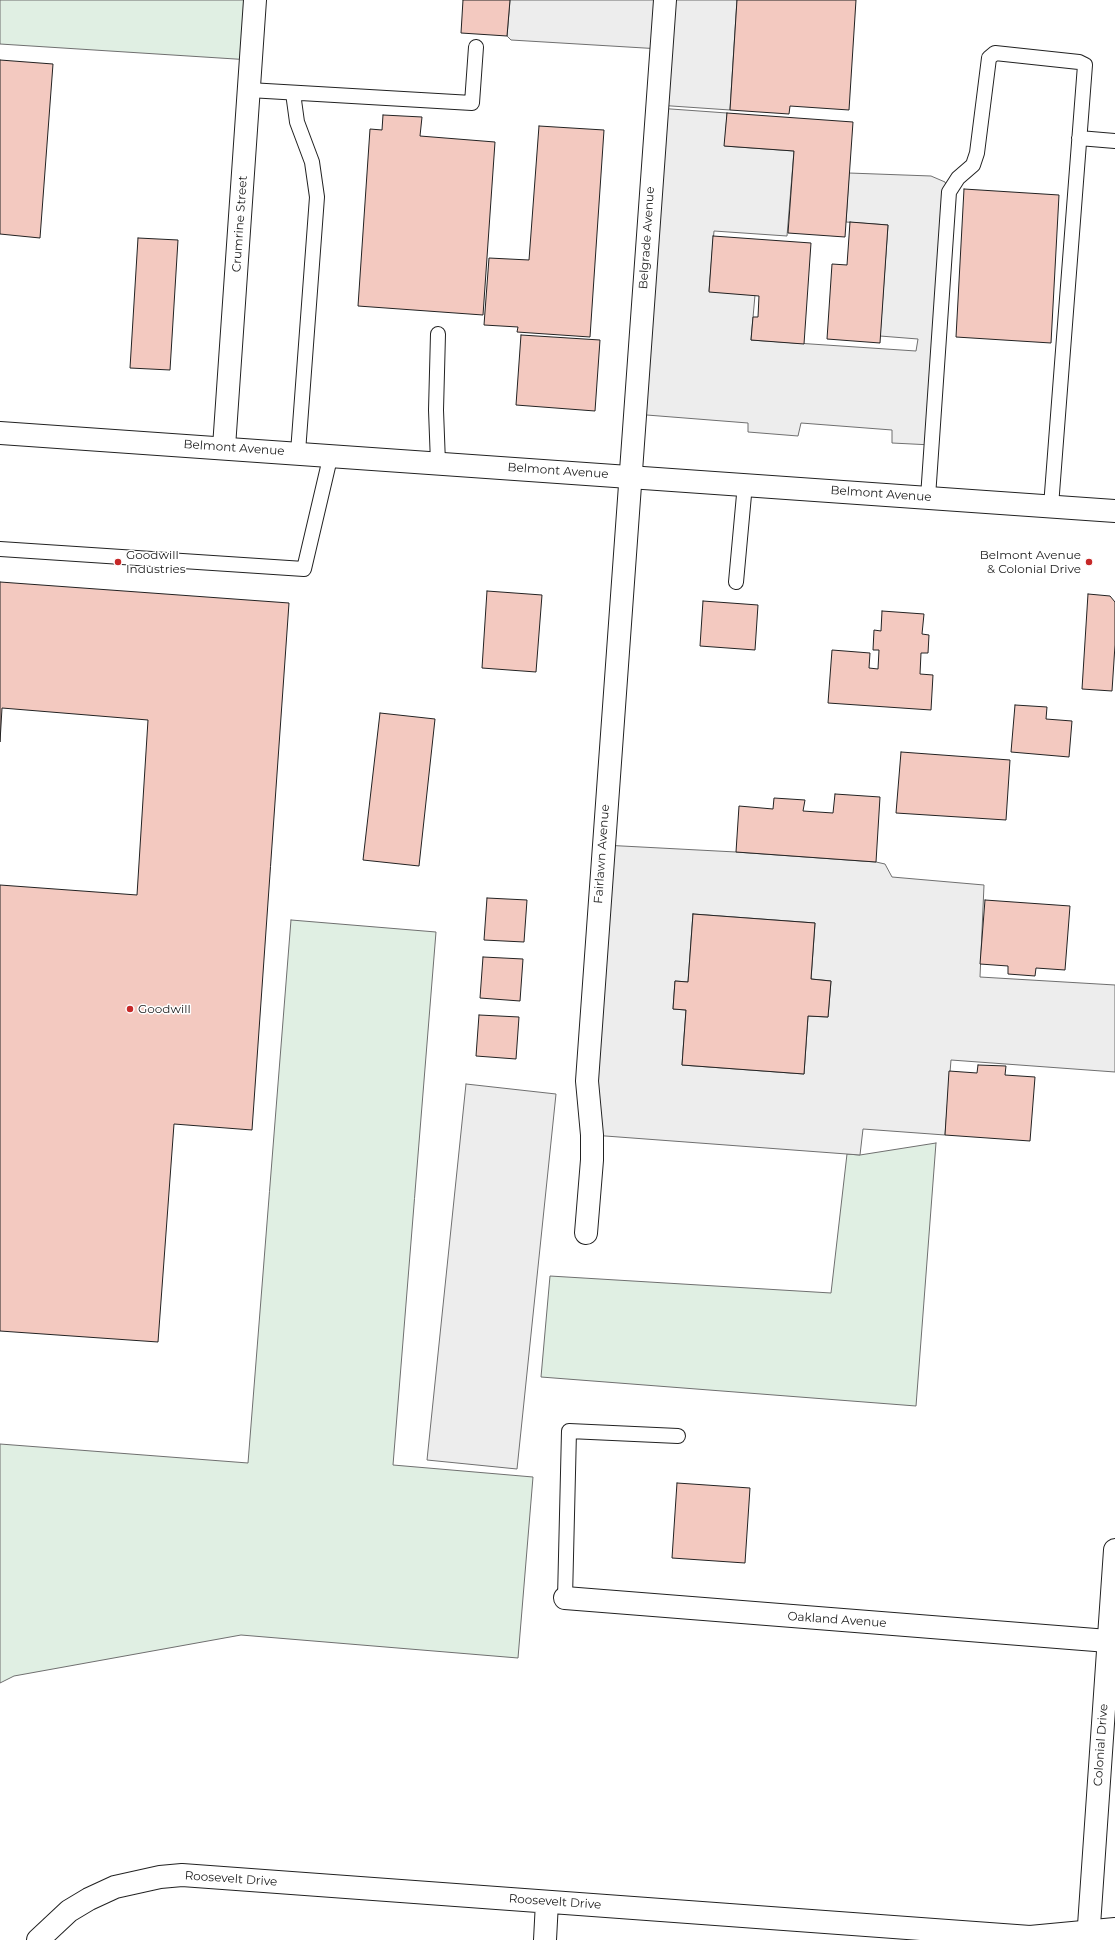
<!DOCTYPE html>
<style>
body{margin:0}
canvas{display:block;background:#fff}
</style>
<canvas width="1115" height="1940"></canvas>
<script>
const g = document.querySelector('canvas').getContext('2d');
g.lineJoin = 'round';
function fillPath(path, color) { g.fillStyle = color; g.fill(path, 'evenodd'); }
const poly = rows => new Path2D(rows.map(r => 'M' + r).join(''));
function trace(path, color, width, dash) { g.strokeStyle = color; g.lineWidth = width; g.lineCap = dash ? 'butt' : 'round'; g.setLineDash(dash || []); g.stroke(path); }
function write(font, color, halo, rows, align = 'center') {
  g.font = font + ' Montserrat,sans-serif'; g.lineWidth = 3; g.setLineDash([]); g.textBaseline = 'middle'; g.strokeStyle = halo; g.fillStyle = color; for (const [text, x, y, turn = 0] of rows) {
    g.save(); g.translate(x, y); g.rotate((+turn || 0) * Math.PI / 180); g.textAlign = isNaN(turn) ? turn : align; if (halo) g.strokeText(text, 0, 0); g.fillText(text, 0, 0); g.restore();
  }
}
const green = poly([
 [0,0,255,0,251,60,0,44,0,0],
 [291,920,436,932,393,1465,533,1477,518,1658,241,1635,14,1676,0,1683,0,1444,248,1463,291,920],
 [936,1143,916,1406,541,1377,550,1276,831,1293,847,1154,860,1155,936,1143]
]);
fillPath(green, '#e0efe3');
trace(green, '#6f6f6f', 1);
const parking = poly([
 [510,0,737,0,730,110,657,105,661,49,511,40,507,36,510,0],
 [657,108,727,113,725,146,794,151,787,236,714,231,709,291,755,295,751,340,916,351,918,339,880,336,888,225,846,222,849,173,931,176,945,182,949,192,932,445,892,443,892,430,801,423,798,436,748,432,748,423,634,414,657,108],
 [603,845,736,852,876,862,885,864,892,877,984,885,980,977,1115,985,1115,1072,951,1060,945,1135,863,1129,860,1155,592,1135,603,845],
 [693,914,815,923,811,979,831,981,828,1017,808,1016,804,1074,682,1065,686,1010,673,1009,675,981,688,982,693,914],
 [466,1084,556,1094,517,1469,427,1460,466,1084]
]);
fillPath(parking, '#ededed');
trace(parking, '#6f6f6f', 1);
const building = poly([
 [463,0,510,0,507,36,461,33,463,0],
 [737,0,856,0,849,110,790,106,789,114,730,110,737,0],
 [0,60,53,64,40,238,0,234,0,60],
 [727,113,853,122,845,237,788,233,794,151,724,146,727,113],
 [383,115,422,117,420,136,495,142,483,315,358,306,370,129,382,130,383,115],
 [539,126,604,130,590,337,517,332,518,327,484,325,489,258,529,260,539,126],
 [964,189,1059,195,1051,343,956,337,964,189],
 [850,222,888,225,880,343,827,339,832,264,847,265,850,222],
 [713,236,811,243,804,344,751,340,753,317,758,317,759,296,709,292,713,236],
 [138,238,178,240,170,370,130,368,138,238],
 [521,335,600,340,595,411,516,405,521,335],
 [0,582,289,603,252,1130,174,1124,158,1342,0,1331,0,885,137,895,148,720,2,708,0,742,0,582],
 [487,591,542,595,536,672,482,668,487,591],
 [1088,594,1110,596,1115,602,1115,645,1112,691,1082,689,1088,594],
 [703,601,758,605,755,650,700,646,703,601],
 [882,611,924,614,922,634,929,635,928,653,921,653,920,674,933,675,931,710,828,703,832,650,870,653,869,668,878,669,879,650,873,650,874,630,881,631,882,611],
 [1015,705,1047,707,1046,719,1072,721,1069,757,1011,752,1015,705],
 [380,713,435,719,419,866,363,860,380,713],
 [901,752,1010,760,1006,820,896,813,901,752],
 [835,794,880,797,876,862,736,852,739,806,773,809,774,798,805,800,803,811,833,813,835,794],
 [487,898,527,900,524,942,484,940,487,898],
 [985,900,1070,906,1065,970,1036,968,1035,976,1008,974,1008,966,980,964,985,900],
 [693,914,815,923,811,979,831,981,828,1017,808,1016,804,1074,682,1065,686,1010,673,1009,675,981,688,982,693,914],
 [483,957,523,959,520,1001,480,998,483,957],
 [479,1015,519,1017,516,1059,476,1056,479,1015],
 [978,1065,1006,1066,1005,1075,1035,1077,1030,1141,945,1135,949,1071,977,1073,978,1065],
 [677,1483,750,1488,745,1563,672,1558,677,1483]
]);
fillPath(building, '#f3c9c0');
trace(building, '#222', 1);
const lane = poly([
 [249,90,472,103,476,47],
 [293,93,297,122,312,162,317,197,298,452],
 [1079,138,1115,141],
 [438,334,436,410,438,463],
 [928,497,949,192,958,178,973,165,977,153,989,58,995,53,1079,62,1085,65,1051,506],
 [0,549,304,569,331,454],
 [736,582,745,484],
 [565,1598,569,1431,678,1436]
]);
const street = poly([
 [224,447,255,0],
 [586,1233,592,1160,592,1135,587,1081,665,0],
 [565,1598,1108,1641],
 [38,1940,69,1911,89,1899,115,1887,160,1877,182,1875,1030,1937,1115,1929],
 [545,1940,547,1902]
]);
const secondary = poly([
 [0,433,1115,511],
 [1088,1940,1115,1550]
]);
trace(lane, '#222', 16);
trace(street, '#222', 24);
trace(secondary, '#222', 24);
trace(lane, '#fff', 14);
trace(street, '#fff', 22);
trace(secondary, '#fff', 22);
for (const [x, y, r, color] of [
 [118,562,4,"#c62828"],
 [1089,562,4,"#c62828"],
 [130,1009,4,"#c62828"]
]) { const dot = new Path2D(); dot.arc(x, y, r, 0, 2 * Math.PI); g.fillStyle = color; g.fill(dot); trace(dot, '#fff', 1.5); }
write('12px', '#222', '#fff', [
 ["Crumrine Street",240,224,-86],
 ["Belgrade Avenue",647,238,-86],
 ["Belmont Avenue",234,448,4],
 ["Belmont Avenue",558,471,4],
 ["Belmont Avenue",881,494,4],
 ["Fairlawn Avenue",602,854,-86],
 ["Oakland Avenue",837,1620,4],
 ["Colonial Drive",1101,1745,-86],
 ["Roosevelt Drive",231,1879,4],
 ["Roosevelt Drive",555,1902,4]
]);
write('12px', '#222', '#fff', [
 ["Goodwill",126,555],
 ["Industries",126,569],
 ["Belmont Avenue",1081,555,"right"],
 ["& Colonial Drive",1081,569,"right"],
 ["Goodwill",138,1009]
], 'left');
</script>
